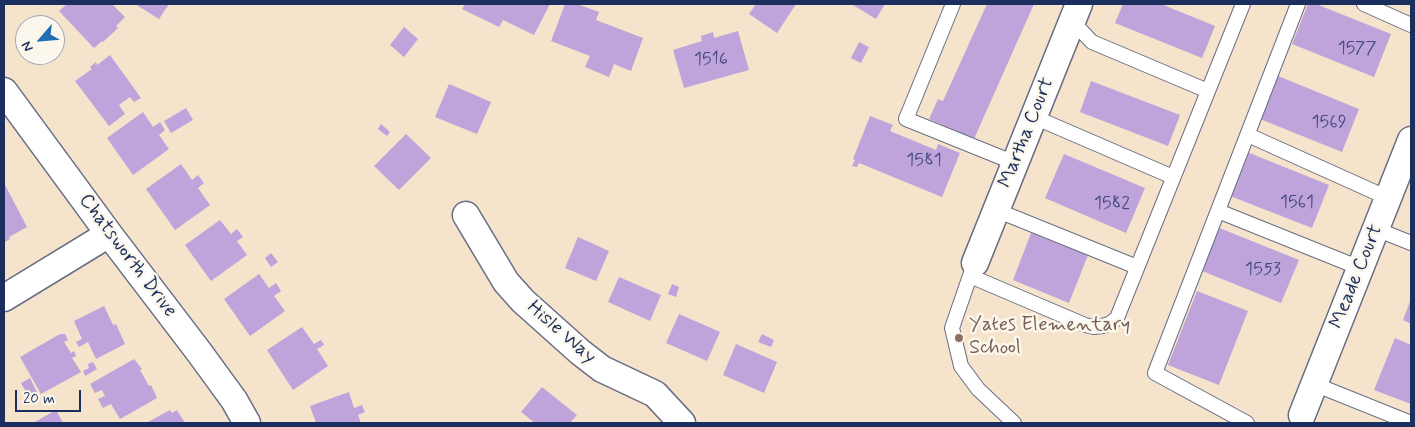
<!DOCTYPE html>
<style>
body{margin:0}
#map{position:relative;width:1415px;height:427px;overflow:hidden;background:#f6e3cb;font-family:Mynerve,sans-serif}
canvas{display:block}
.frame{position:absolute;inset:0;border:5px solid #1b2f5e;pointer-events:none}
.north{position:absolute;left:15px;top:15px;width:50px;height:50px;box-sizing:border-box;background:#fbf7ec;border:1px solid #a1a7b3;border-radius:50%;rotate:243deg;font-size:14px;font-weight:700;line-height:20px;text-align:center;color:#1b2f5e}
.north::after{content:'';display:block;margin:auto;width:18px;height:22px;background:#1f6fb2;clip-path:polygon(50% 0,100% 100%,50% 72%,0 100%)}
.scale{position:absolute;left:15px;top:390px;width:66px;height:22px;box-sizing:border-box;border:2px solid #1b2f5e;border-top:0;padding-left:6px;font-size:15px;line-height:18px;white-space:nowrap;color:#1b2f5e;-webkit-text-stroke:4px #fbf7ec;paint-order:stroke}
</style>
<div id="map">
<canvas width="1415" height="427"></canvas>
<div class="frame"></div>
<div class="north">N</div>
<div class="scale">20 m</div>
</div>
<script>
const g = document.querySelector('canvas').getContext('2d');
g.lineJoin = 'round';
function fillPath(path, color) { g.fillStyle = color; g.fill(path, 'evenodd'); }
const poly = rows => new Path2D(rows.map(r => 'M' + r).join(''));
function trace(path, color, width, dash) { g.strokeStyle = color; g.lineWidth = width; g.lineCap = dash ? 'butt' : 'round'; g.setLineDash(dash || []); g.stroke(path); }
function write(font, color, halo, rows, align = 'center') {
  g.font = font + ' Mynerve,sans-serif'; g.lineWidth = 5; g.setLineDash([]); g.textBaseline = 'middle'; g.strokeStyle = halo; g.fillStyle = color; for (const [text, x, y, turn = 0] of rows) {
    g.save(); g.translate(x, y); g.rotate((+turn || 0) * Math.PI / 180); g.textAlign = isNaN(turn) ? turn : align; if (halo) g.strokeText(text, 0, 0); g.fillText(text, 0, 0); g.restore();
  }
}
fillPath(poly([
 [67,4,112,4,125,17,116,26,118,28,103,42,102,41,94,48,59,11],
 [135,4,169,4,159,19],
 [465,4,550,4,534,35,503,20,499,27,462,9],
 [565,4,577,4,599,12,596,20,643,38,631,71,614,64,609,77,585,67,590,56,551,41],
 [756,4,796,4,777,33,749,14],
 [854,4,885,4,876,19,853,5],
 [987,4,1034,4,974,139,929,119,938,99,943,101],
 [1123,4,1161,4,1215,26,1202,58,1115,23],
 [1308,4,1316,4,1391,34,1374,77,1292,44],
 [404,27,418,39,404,57,390,45],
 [738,31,749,70,684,88,673,50,702,41,701,36,713,32,714,38],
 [859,42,869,47,861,63,851,58],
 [110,55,141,98,134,102,130,97,119,105,125,114,109,126,75,81,92,69,90,67,96,62,97,65],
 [1278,76,1359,109,1342,152,1260,119],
 [1091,81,1180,115,1168,146,1080,112],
 [449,84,491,102,477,134,435,117],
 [186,108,193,120,171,133,164,121],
 [143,112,153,127,160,122,165,130,159,135,169,149,133,175,107,138],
 [870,116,893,125,890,131,936,150,938,144,960,153,942,197,859,163,857,167,852,166,855,160,853,159],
 [381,124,390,132,387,136,378,129],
 [406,134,431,158,399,190,374,166],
 [1247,152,1329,185,1312,228,1230,196],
 [1064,154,1145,188,1126,233,1045,198],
 [181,164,192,180,198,175,204,183,198,188,210,205,175,230,146,189],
 [4,183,27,227,9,237,10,239,5,242],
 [220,220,231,234,237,229,243,237,237,241,247,255,211,281,185,245],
 [1217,227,1299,260,1281,303,1200,270],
 [1031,233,1088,255,1069,303,1013,280],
 [578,237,609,251,596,281,565,268],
 [271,253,278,262,271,267,265,258],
 [259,274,269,288,276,283,281,291,274,296,285,311,250,336,224,299],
 [619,277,661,295,650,321,608,302],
 [672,284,679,287,676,297,668,294],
 [1197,291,1248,311,1219,385,1168,365],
 [1411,299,1411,324,1403,320],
 [104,306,113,325,116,324,125,344,96,359,88,342,79,347,76,342,82,339,74,321],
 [679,314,720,332,707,361,666,343],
 [302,327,314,344,321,340,324,345,317,349,328,366,293,390,267,350],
 [60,334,65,334,68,340,64,342,71,353,74,351,76,356,72,358,81,372,41,394,20,357],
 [762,334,774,340,771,347,758,342],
 [1395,338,1411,345,1411,404,1374,390],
 [736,344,777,362,764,393,723,375],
 [134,359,142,369,140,370,149,386,151,385,157,398,120,419,111,404,103,408,98,399,105,396,102,390,95,393,90,384],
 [93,362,97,369,85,376,83,371,89,368,88,364],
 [30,378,38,394,29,398,21,383],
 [542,387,577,415,570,423,535,423,521,412],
 [349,392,354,408,362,405,365,412,358,415,361,423,316,423,310,406],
 [56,410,63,423,33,423],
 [170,410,172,413,177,410,185,423,146,423]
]), '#bfa3db');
const lane = poly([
 [953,4,906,119,1015,163],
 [1364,4,1411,25],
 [1072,21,1092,42,1208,91],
 [1034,117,1173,177],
 [1248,135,1388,198],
 [996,210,1137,267],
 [1218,211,1360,268],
 [1376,229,1411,243],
 [973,267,952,328,961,366,978,389,1014,423],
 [970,276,1085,325,1094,327,1103,326,1111,323,1117,318,1243,4],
 [1314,384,1411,423],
 [1247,423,1155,373,1298,4]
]);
const street = poly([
 [4,91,109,234,199,352,234,400,247,423],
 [466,215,506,282,523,301,580,352,602,369,655,394,682,423],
 [975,263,1079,4],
 [4,298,109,234],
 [1302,415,1411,140]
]);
trace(lane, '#686e84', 16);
trace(street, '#686e84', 29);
trace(lane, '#fff', 14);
trace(street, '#fff', 26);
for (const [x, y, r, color] of [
 [959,338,5,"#8d6e63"]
]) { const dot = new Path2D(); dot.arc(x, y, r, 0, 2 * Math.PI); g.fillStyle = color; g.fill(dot); trace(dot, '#fbf7ec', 2); }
write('18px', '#444c7d', null, [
 ["1577",1357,49],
 ["1516",711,60],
 ["1569",1329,123],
 ["1581",924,161],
 ["1561",1297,203],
 ["1582",1112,204],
 ["1553",1263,270]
]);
write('20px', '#1b2f5e', '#fbf7ec', [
 ["Martha Court",1027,133,-68],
 ["Chatsworth Drive",127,256,53],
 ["Meade Court",1357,277,-68],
 ["Hisle Way",561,333,41]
]);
write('20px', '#785e54', '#fbf7ec', [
 ["Yates Elementary",969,326],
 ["School",969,349]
], 'left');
</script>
